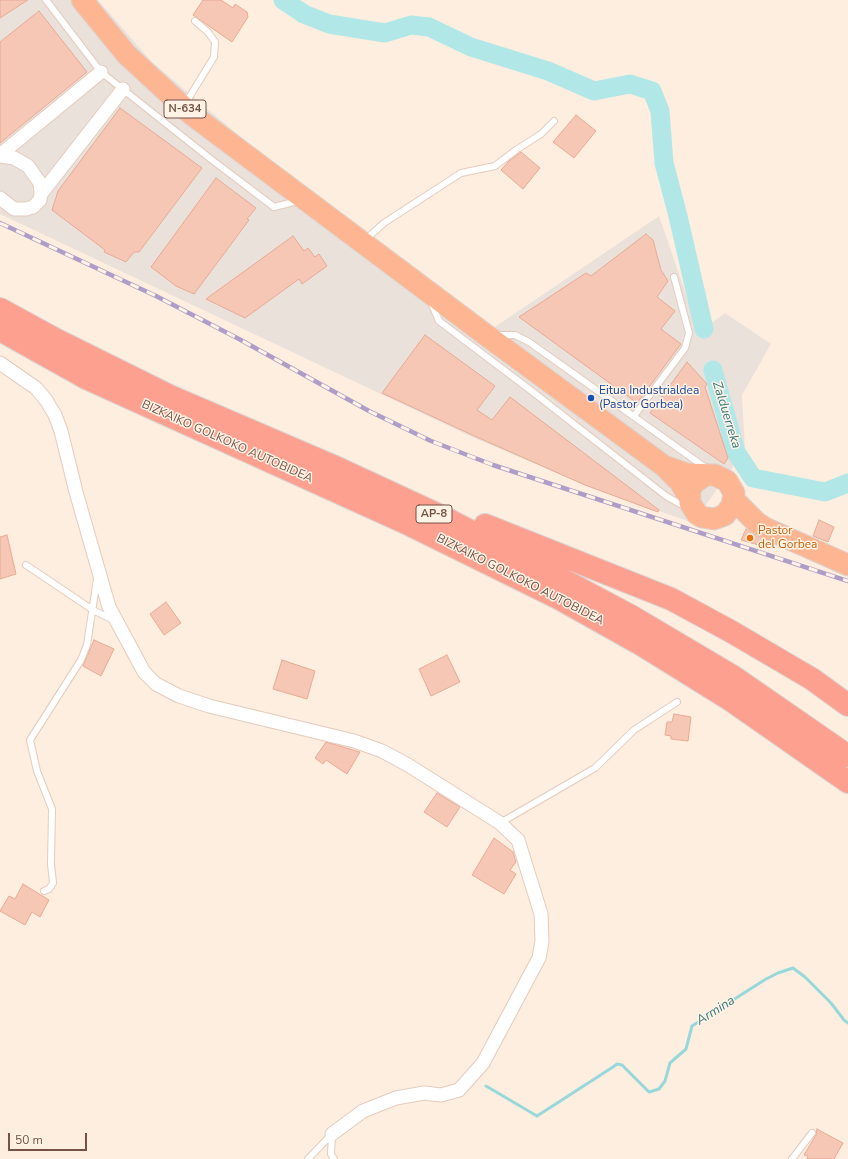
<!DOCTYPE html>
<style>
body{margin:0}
#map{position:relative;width:848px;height:1159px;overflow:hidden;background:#feeedf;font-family:"Nunito Sans",sans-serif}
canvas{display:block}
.scale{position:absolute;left:8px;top:1133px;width:79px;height:18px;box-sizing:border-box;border:2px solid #765145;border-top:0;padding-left:5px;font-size:12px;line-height:14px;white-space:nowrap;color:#765145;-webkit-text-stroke:3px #fff3e6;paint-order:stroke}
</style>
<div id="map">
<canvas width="848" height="1159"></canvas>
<div class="scale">50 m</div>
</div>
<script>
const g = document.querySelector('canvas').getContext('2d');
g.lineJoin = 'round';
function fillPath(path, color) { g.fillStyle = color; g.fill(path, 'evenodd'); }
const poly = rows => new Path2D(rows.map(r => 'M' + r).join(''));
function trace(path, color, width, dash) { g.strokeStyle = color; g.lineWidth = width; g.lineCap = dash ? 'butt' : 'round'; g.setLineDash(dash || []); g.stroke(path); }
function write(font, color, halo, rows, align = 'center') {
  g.font = font + ' "Nunito Sans",sans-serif'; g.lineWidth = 3; g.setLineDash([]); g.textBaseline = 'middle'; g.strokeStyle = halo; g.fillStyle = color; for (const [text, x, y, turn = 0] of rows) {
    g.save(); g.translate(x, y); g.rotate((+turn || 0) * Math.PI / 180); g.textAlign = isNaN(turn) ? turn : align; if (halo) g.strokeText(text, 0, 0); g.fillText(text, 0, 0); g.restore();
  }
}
fillPath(poly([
 [0,0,98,0,152,62,295,183,492,329,659,216,699,332,725,313,771,344,742,395,745,450,693,523,585,485,474,438,0,214]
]), '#ebe1db');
trace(poly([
 [486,1086,537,1116,613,1067,617,1064,622,1065,649,1092,659,1089,665,1081,670,1063,686,1049,692,1026,766,979,778,973,793,968,805,977,831,1003,844,1020,848,1023]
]), '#98d8db', 3);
trace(poly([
 [283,0,304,14,329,24,385,33,411,25,429,27,471,47,548,71,594,91,630,84,652,91,660,111,664,163,678,216,704,329],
 [713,370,736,452,753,478,825,492,848,483]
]), '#b2e7e8', 19);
const building = poly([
 [0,0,28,0,0,18,0,0],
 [203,0,221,0,233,8,235,4,247,12,248,17,232,42,193,15,203,0],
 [39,11,87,72,0,143,0,42,39,11],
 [120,108,202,168,139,252,134,252,126,262,104,252,105,250,52,210,58,191,120,108],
 [576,115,596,131,574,158,553,142,576,115],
 [521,152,540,168,523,189,501,170,509,161,521,152],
 [216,178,256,208,247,219,249,220,194,294,176,286,151,267,216,178],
 [646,234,653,240,661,270,668,281,657,297,675,311,661,329,681,344,637,403,519,317,586,273,591,276,646,234],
 [293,236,304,251,308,248,315,257,319,254,327,266,302,284,299,279,245,318,206,299,293,236],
 [425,335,495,386,477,410,492,420,510,397,659,510,658,512,585,485,470,434,382,393,425,335],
 [687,362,707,384,705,387,728,458,724,464,650,413,687,362],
 [819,520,834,527,828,542,813,536,819,520],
 [746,529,765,541,762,546,741,540,746,529],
 [7,535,16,574,0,579,0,537,7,535],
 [166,602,181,623,164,635,150,614,166,602],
 [94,640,114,649,101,676,83,666,94,640],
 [447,655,460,682,431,696,419,669,447,655],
 [282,660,315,671,307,699,273,689,282,660],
 [674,714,691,717,688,741,671,739,671,736,665,735,667,722,672,722,674,714],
 [326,742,360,752,347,774,326,760,323,764,315,758,326,742],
 [437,793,460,807,447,827,424,812,437,793],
 [494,838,513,852,516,862,510,870,516,874,504,894,472,875,494,838],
 [23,884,49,900,40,917,32,912,25,925,0,911,9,896,15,899,23,884],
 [817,1129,843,1143,834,1159,807,1159,808,1156,804,1155,816,1135,817,1129]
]);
fillPath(building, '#f5c7b4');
trace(building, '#e9aa93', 1);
const service = poly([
 [46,0,101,72,212,160,274,207,298,201],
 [185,104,214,57,215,42,208,32,195,21],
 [365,240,384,223,461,173,495,166,516,150,541,134,554,121],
 [431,302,439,321,529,389,666,496,687,508],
 [497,335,515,335,529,342,706,468],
 [634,416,685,348,689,333,674,277],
 [26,565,93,610,113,620],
 [500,823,595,768,634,730,677,702],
 [44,891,49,889,53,883,51,864,52,809,37,771,30,740,81,660,87,645,97,579],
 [332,1134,331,1154,334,1159],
 [308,1159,332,1134],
 [792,1159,812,1133]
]);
const minor = poly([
 [0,155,101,72],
 [0,156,14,158,28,166,40,183,41,194,40,200,33,207,26,209,14,209,0,198],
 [41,194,123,89],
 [0,363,36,388,46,400,55,415,61,431,76,492,109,607,144,672,156,684,179,696,209,706,354,741,382,751,408,765,500,823,518,840,541,914,542,941,539,958,483,1063,459,1090,441,1095,424,1093,396,1098,363,1111,332,1134]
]);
const trunk = poly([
 [82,0,127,55,191,114,486,335,664,466,680,482,689,497],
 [664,466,687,474,715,475,727,481,734,493,732,505,725,515,714,519,702,517,697,514,690,503,690,490,694,483,706,475],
 [734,500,756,522,765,528,848,565]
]);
const motorway = poly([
 [0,309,53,338,170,396,333,466,443,517,522,558,631,616,734,677,848,756],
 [0,330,86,378,406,523,560,599,642,645,729,699,848,782],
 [485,525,671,599,732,632,812,679,848,705]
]);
trace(service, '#e4cbbd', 8);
trace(minor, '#e4cbbd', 15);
trace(trunk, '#dbd2cf', 23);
trace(motorway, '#dbd2cf', 24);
trace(service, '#fff', 6);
trace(minor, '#fff', 13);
trace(trunk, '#feb692', 21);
trace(motorway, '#fda090', 22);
const rail = poly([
 [0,223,156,296,239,339,369,411,431,441,493,465,848,581]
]);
trace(rail, '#af9dc7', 4.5);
trace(rail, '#fff3e6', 3, [9]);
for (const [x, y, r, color] of [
 [591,398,4,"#1a4fb4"],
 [750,538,4,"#e8710a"]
]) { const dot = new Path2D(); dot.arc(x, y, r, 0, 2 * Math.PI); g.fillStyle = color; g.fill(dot); trace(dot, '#fff3e6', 1.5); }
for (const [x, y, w] of [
 [185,109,42],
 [434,514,36]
]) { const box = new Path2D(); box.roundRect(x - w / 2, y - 9, w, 18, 3); g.fillStyle = '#fff3e6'; g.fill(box); trace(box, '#765145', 1); }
write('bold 11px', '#765145', null, [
 ["N-634",185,109],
 ["AP-8",434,514]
]);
write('12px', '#164399', '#fff3e6', [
 ["Eitua Industrialdea",599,391],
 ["(Pastor Gorbea)",599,405]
], 'left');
write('12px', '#765145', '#fff3e6', [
 ["BIZKAIKO GOLKOKO AUTOBIDEA",227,442,24],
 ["BIZKAIKO GOLKOKO AUTOBIDEA",520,580,27]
]);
write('12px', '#c56008', '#fff3e6', [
 ["Pastor",758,531],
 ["del Gorbea",758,545]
], 'left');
write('italic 13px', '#38797d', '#fff3e6', [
 ["Zalduerreka",726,415,73],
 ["Armina",716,1011,-32]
]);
</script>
